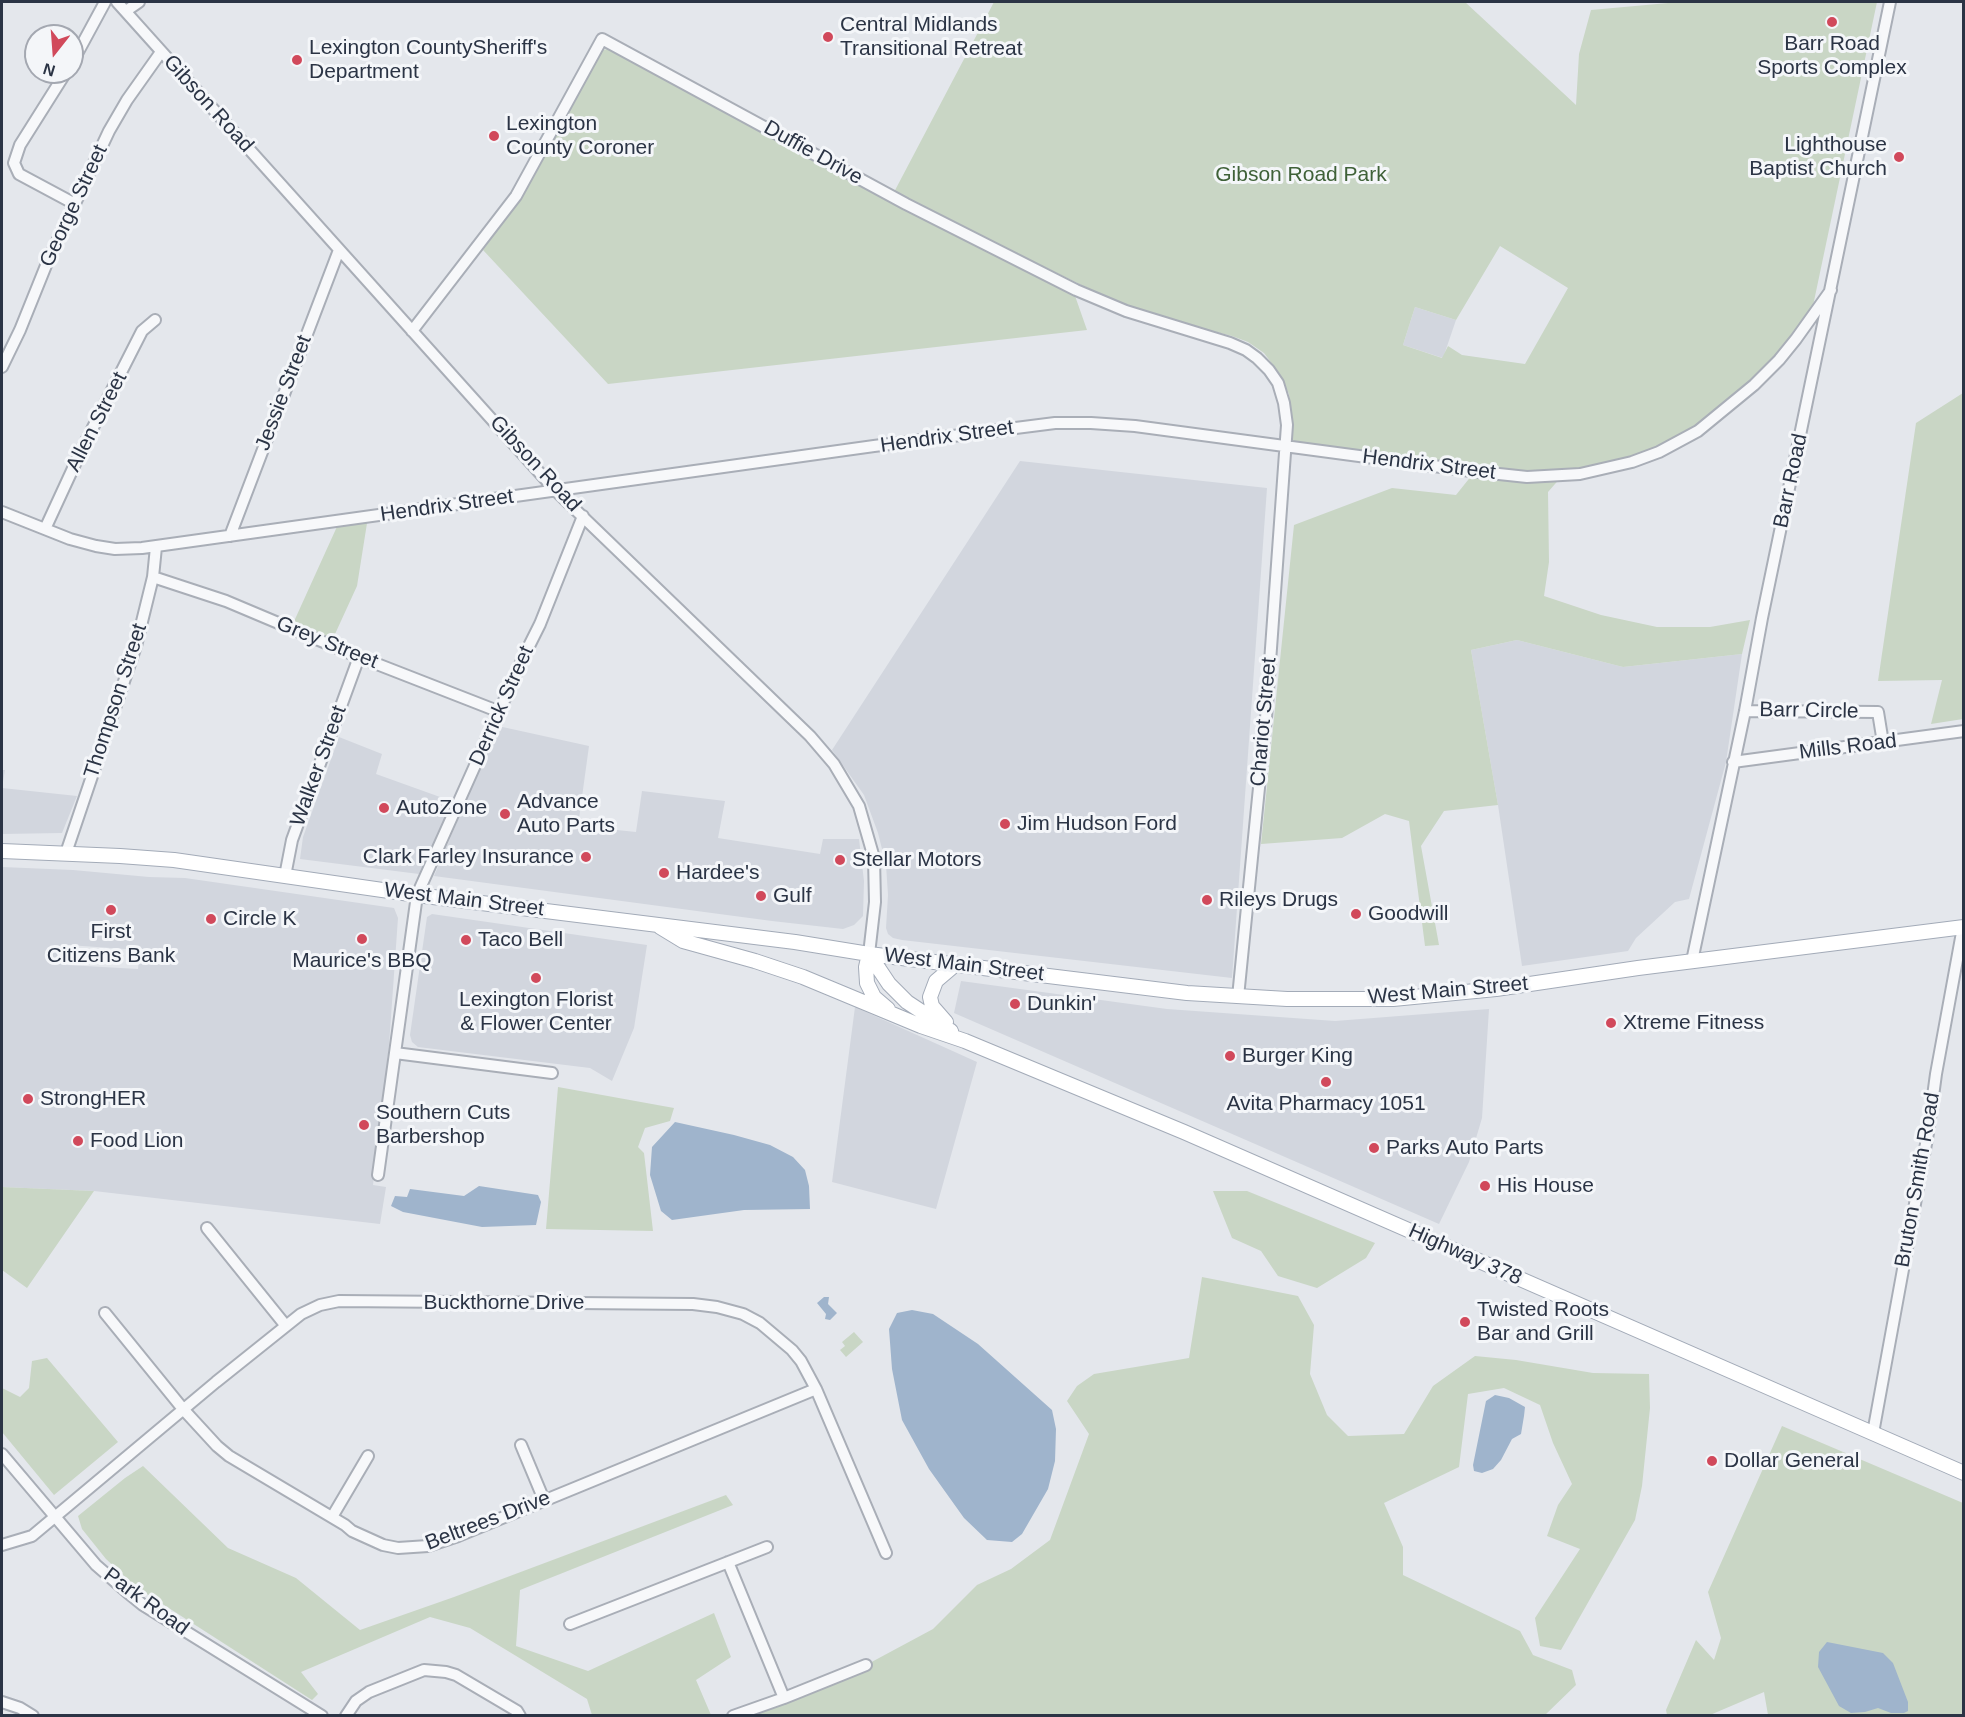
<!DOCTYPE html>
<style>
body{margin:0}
#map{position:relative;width:1965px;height:1717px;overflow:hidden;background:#e4e7ec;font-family:Helvetica,sans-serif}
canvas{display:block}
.frame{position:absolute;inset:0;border:3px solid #2b3445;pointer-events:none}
.north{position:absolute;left:24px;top:24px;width:60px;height:60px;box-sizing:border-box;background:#f4f6f9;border:2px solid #a4a8b1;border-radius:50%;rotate:197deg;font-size:16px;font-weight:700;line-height:24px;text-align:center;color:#2b3445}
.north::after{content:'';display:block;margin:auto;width:21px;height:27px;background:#d1495b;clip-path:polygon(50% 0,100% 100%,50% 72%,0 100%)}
</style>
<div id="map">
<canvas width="1965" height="1717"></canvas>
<div class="frame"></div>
<div class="north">N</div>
</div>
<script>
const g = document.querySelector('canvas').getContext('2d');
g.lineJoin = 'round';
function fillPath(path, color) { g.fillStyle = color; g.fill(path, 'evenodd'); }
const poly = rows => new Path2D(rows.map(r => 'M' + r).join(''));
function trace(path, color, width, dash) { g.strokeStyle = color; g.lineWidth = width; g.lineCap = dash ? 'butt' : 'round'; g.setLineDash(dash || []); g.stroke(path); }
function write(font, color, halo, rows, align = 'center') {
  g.font = font + ' Helvetica,sans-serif'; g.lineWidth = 6; g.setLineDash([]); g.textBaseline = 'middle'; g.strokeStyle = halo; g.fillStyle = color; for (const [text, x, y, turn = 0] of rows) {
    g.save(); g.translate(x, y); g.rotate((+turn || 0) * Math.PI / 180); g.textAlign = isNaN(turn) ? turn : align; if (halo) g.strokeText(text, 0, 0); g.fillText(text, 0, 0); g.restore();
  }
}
fillPath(poly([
 [1415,307,1456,320,1443,358,1403,345],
 [1020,461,1267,488,1232,978,902,940,893,938,888,934,886,928,888,895,886,865,878,833,864,795,832,750],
 [1517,640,1623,667,1742,654,1726,762,1689,899,1675,902,1636,938,1628,951,1522,966,1498,805,1471,650],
 [498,726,589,746,578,826,636,832,642,791,725,801,718,838,820,854,823,839,859,839,864,881,863,916,854,925,843,929,772,921,434,876],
 [339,737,382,754,376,774,454,802,419,874,300,859,303,837],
 [2,770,5,770,2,788,77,796,62,833,2,834],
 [2,867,73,870,149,877,185,878,394,908,398,918,389,1045,373,1185,386,1187,380,1224,94,1191,2,1187],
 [68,945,140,950,138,969,67,965],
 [432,914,647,945,634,1028,612,1081,590,1068,418,1047,412,1042,410,1035,427,917],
 [961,981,1167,1009,1335,1021,1489,1009,1482,1118,1469,1162,1439,1224,954,1013],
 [855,1007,977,1062,936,1209,832,1182]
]), '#d2d6de');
fillPath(poly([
 [994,2,1465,2,1576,105,1579,54,1591,10,1679,2,1877,2,1810,320,1754,385,1659,452,1562,476,1548,492,1549,562,1544,596,1601,615,1657,627,1710,627,1750,620,1742,654,1623,667,1517,640,1471,650,1498,805,1444,811,1421,846,1439,945,1425,946,1409,821,1385,814,1342,838,1261,844,1294,525,1392,488,1456,495,1472,475,1515,474,1293,441,1289,394,1279,373,1264,353,1248,342,1232,336,1162,318,1102,295,1020,255,892,196],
 [1500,246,1568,288,1525,364,1462,355,1448,346,1442,358,1403,345,1415,307,1456,320],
 [612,48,1074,293,1087,330,608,384,483,250,522,196,603,50],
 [1963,393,1963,719,1931,724,1942,680,1878,681,1916,423],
 [368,517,357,586,330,645,291,628,340,520],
 [558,1087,674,1108,670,1121,645,1128,638,1147,644,1153,653,1231,546,1229],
 [2,1187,94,1191,27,1288,2,1270],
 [1213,1191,1247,1191,1375,1243,1366,1258,1317,1288,1278,1276,1261,1251,1232,1238],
 [1202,1277,1298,1296,1314,1325,1310,1374,1327,1415,1348,1436,1404,1434,1433,1386,1475,1356,1516,1360,1593,1373,1649,1374,1650,1408,1642,1486,1635,1520,1561,1650,1540,1646,1535,1618,1580,1549,1547,1536,1558,1505,1572,1484,1553,1443,1540,1405,1504,1388,1468,1394,1459,1467,1384,1503,1403,1547,1403,1575,1520,1631,1533,1655,1572,1670,1576,1685,1545,1715,733,1716,866,1665,933,1629,977,1585,1011,1569,1050,1540,1089,1434,1067,1401,1077,1386,1094,1374,1189,1358],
 [854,1332,863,1342,846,1357,840,1350,845,1346,842,1342],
 [47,1358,118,1442,54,1495,2,1432,2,1388,20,1397,29,1388,32,1361],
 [1782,1426,1963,1503,1963,1715,1768,1715,1764,1692,1710,1715,1667,1715,1666,1710,1696,1640,1714,1660,1721,1638,1708,1592],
 [143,1466,228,1548,296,1578,360,1630,454,1597,726,1495,733,1505,520,1590,516,1646,588,1671,714,1613,731,1657,696,1680,711,1715,592,1715,587,1699,470,1628,430,1617,301,1672,318,1694,312,1700,136,1587,106,1559,82,1529,78,1516,125,1478]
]), '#c9d6c5');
fillPath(poly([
 [675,1122,734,1135,770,1145,793,1157,805,1170,809,1186,810,1209,744,1210,672,1220,661,1211,650,1175,652,1147],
 [479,1186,538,1195,541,1202,536,1225,482,1227,403,1212,391,1206,395,1196,407,1197,410,1189,464,1196],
 [824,1297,829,1297,828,1304,837,1313,830,1320,825,1319,826,1314,817,1303],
 [912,1310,933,1314,978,1344,1052,1410,1056,1429,1055,1461,1048,1489,1022,1534,1012,1542,987,1540,964,1518,929,1469,902,1420,892,1369,889,1329,897,1313],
 [1495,1395,1509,1398,1525,1407,1524,1416,1521,1434,1512,1439,1501,1460,1493,1469,1482,1473,1474,1471,1473,1465,1486,1401],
 [1827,1642,1883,1653,1893,1663,1908,1702,1908,1711,1904,1713,1891,1713,1878,1708,1865,1712,1851,1713,1839,1706,1818,1667,1819,1652]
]), '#9fb4cc');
const minor = poly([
 [117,2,556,491,810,736,834,764,859,806,874,858,875,902,869,954],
 [126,11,139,2],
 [72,63,105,2],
 [66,72,20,145,14,163,19,174,75,204],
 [412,331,516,196,602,39,906,204,1076,290,1126,311,1230,343,1246,350,1257,358,1269,370,1278,383,1284,403,1287,425,1266,718,1238,997],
 [2,367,20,330,47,263,109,131,127,100,161,52],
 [2,512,70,539,96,546,115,549,142,548,874,446,1055,423,1091,423,1135,426,1471,471,1527,477,1580,474,1632,462,1659,452,1698,431,1754,385,1779,360,1796,339,1831,290],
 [45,529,81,451,142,331,155,320],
 [230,536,339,250],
 [153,577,226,601,359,657,500,712],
 [1745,711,1878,712,1883,743],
 [1733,762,1964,731],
 [66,853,136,646,153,577,156,547],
 [285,876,292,840,359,657],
 [1692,961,1745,711,1762,618,1890,2],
 [395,1053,552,1073],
 [378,1175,417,895,524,656,540,624,583,516],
 [207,1228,286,1326],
 [105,1313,183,1409,217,1446,229,1456,345,1525,352,1531,383,1545,398,1548,428,1546,458,1536,816,1389],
 [1873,1433,1928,1133,1936,1074,1963,927],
 [521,1445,544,1500],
 [2,1454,96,1565,127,1592,143,1605,322,1716],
 [332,1517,368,1456],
 [2,1545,32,1536,216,1382,301,1314,320,1305,339,1301,693,1304,717,1307,743,1314,760,1323,792,1350,801,1361,816,1389,886,1553],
 [728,1562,784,1698],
 [570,1624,767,1547],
 [2,1702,20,1708,33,1716],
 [346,1716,356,1701,369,1692,424,1670,446,1672,456,1675,517,1711,520,1716],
 [733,1716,784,1698,866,1665]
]);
const major = poly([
 [2,851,120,856,174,860,417,895,795,942,869,954,1187,993,1287,999,1393,999,1496,989,1638,968,1964,927],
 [660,927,683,941,755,961,803,977,921,1026,965,1041,1184,1132,1964,1473],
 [869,954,889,984,907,1002,951,1031],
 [869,954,866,967,867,983,874,997,888,1009],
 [946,1022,932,1006,930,997,936,981,956,964]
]);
trace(minor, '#a9aeb7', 14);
trace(major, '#a3abb8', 16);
trace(minor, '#f7f8fa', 10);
trace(major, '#fff', 14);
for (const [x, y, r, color] of [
 [1832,22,6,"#d1495b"],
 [828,37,6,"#d1495b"],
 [297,60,6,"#d1495b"],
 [494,136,6,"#d1495b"],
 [1899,157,6,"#d1495b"],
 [384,808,6,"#d1495b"],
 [505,814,6,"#d1495b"],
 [1005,824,6,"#d1495b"],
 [586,857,6,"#d1495b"],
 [840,860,6,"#d1495b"],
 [664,873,6,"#d1495b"],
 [761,896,6,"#d1495b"],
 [1207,900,6,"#d1495b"],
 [111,910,6,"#d1495b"],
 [1356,914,6,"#d1495b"],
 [211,919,6,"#d1495b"],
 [362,939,6,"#d1495b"],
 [466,940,6,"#d1495b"],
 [536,978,6,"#d1495b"],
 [1015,1004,6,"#d1495b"],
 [1611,1023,6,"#d1495b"],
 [1230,1056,6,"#d1495b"],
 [1326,1082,6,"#d1495b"],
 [28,1099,6,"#d1495b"],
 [364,1125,6,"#d1495b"],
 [78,1141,6,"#d1495b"],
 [1374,1148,6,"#d1495b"],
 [1485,1186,6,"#d1495b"],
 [1465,1322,6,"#d1495b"],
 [1712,1461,6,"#d1495b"]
]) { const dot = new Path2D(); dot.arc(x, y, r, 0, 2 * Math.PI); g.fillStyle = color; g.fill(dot); trace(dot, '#f4f6f9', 2); }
write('21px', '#2b3445', '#f4f6f9', [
 ["Central Midlands",840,25],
 ["Transitional Retreat",840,49],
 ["Barr Road",1832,44,"center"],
 ["Sports Complex",1832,68,"center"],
 ["Lexington CountySheriff's",309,48],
 ["Department",309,72],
 ["Lexington",506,124],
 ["County Coroner",506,148],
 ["Lighthouse",1887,145,"right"],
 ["Baptist Church",1887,169,"right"],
 ["Advance",517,802],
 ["Auto Parts",517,826],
 ["AutoZone",396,808],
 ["Jim Hudson Ford",1017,824],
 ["Clark Farley Insurance",574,857,"right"],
 ["Stellar Motors",852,860],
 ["Hardee's",676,873],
 ["Gulf",773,896],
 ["Rileys Drugs",1219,900],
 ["Goodwill",1368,914],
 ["Circle K",223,919],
 ["First",111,932,"center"],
 ["Citizens Bank",111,956,"center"],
 ["Taco Bell",478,940],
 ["Maurice's BBQ",362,961,"center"],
 ["Lexington Florist",536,1000,"center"],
 ["& Flower Center",536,1024,"center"],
 ["Dunkin'",1027,1004],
 ["Xtreme Fitness",1623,1023],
 ["Burger King",1242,1056],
 ["StrongHER",40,1099],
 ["Avita Pharmacy 1051",1326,1104,"center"],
 ["Southern Cuts",376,1113],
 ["Barbershop",376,1137],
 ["Food Lion",90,1141],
 ["Parks Auto Parts",1386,1148],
 ["His House",1497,1186],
 ["Twisted Roots",1477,1310],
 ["Bar and Grill",1477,1334],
 ["Dollar General",1724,1461]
], 'left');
write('21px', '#2b3445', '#f4f6f9', [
 ["Gibson Road",208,104,48],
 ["Duffie Drive",813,153,29],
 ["George Street",74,206,-65],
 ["Jessie Street",284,393,-69],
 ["Allen Street",97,422,-63],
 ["Hendrix Street",947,437,-8],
 ["Gibson Road",535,464,47],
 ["Hendrix Street",1429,465,7],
 ["Barr Road",1791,481,-78],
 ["Hendrix Street",447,506,-8],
 ["Grey Street",327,643,22],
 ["Thompson Street",116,701,-72],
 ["Derrick Street",502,706,-66],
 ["Barr Circle",1809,711,1],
 ["Chariot Street",1264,722,-85],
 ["Mills Road",1848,747,-7],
 ["Walker Street",319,766,-70],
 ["West Main Street",464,900,7],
 ["West Main Street",964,965,7],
 ["West Main Street",1448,991,-5],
 ["Bruton Smith Road",1918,1180,-80],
 ["Highway 378",1465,1255,24],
 ["Buckthorne Drive",504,1303],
 ["Beltrees Drive",488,1521,-21],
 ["Park Road",146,1602,36]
]);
write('21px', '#3f6138', '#f4f6f9', [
 ["Gibson Road Park",1301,175]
]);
</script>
